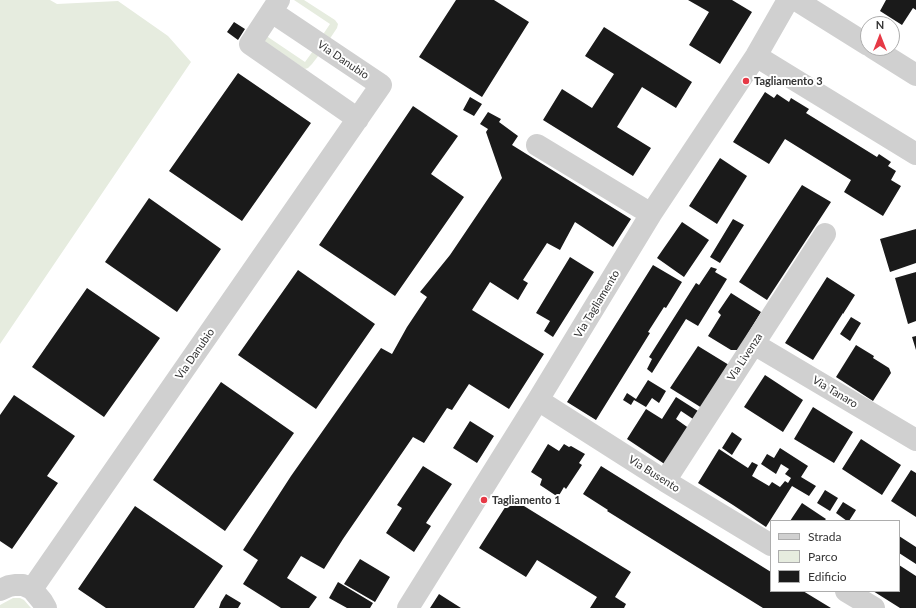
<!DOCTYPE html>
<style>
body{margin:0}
#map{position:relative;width:916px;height:608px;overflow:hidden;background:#fff;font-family:Lato,sans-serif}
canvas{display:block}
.legend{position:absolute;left:770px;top:520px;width:130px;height:72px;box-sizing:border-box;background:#fff;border:1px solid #adadad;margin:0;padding:5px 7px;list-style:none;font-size:12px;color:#333}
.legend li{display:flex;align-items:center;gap:8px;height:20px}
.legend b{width:20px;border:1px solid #adadad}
.north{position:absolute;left:860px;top:16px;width:40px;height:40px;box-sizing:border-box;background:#fff;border:1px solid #adadad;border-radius:50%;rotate:0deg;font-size:11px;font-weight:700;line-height:16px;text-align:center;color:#333}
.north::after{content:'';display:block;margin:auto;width:14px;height:18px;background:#e63946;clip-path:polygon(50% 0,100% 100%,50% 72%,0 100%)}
</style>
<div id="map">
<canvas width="916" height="608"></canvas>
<ul class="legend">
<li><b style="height:5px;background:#d0d0d0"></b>Strada</li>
<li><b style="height:11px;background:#e6ecdf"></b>Parco</li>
<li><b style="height:11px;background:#1a1a1a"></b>Edificio</li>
</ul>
<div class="north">N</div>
</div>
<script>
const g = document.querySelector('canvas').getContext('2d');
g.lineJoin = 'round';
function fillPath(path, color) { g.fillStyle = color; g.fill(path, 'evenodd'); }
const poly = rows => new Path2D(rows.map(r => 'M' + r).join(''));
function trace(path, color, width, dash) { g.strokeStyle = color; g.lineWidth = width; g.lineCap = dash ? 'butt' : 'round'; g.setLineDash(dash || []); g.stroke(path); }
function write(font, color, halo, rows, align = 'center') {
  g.font = font + ' Lato,sans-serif'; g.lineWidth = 4; g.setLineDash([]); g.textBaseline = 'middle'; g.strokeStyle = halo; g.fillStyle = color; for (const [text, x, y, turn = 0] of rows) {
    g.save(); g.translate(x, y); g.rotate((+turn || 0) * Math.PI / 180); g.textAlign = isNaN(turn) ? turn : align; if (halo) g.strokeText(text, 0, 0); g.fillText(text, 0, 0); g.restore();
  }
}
fillPath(poly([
 [0,0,50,0,57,4,118,1,168,36,191,62,0,344],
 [294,0,304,0,335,20,338,24,337,28,329,40,322,36,330,24],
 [262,33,305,62,313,51,319,55,312,64,308,68,305,69,259,38],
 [13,598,20,598,24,600,31,608,0,608,0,605]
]), '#e6ecdf');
fillPath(poly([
 [456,0,494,0,529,22,482,97,419,57],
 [688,0,732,0,752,12,720,64,689,45,709,12],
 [886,0,916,0,916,10,913,8,902,25,880,11],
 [234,22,245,29,238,40,227,32],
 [604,27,692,82,676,108,642,87,617,127,651,148,633,176,543,120,562,89,592,108,614,74,585,56],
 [238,73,311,123,242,221,169,171],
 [765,92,774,98,777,94,789,102,791,98,809,109,806,113,877,157,879,154,891,162,888,166,896,171,891,180,901,186,883,216,844,192,851,180,785,139,769,164,733,142],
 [470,97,482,104,474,116,463,110],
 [413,106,458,136,431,174,464,197,395,296,319,245],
 [488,112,501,119,499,122,518,136,512,145,631,219,613,247,575,222,560,250,547,243,523,280,528,283,518,300,490,282,472,310,544,354,509,409,469,384,452,410,447,408,424,443,413,437,343,539,324,569,301,556,287,578,317,597,309,608,281,608,243,584,258,560,243,550,291,476,381,348,392,354,407,327,427,297,420,292,450,255,502,178,486,132,488,129,480,124],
 [720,158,747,176,717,224,689,206],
 [802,185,831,202,767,300,739,282],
 [149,198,221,249,177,312,105,262],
 [733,219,744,225,720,263,710,257],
 [682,222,709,240,684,277,657,258],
 [916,229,916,263,890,272,880,239],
 [570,257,594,272,553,337,544,331,550,321,536,313],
 [653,265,682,282,666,308,664,307,648,332,650,333,596,420,567,402],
 [711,267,717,269,715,272,727,279,698,326,686,319,652,373,647,369,652,359,649,357,696,283,699,285],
 [298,270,375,324,316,409,238,355],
 [916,272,916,321,908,324,895,278],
 [827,277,855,295,843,314,843,313,813,360,785,343],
 [87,288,160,338,104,417,32,367],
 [731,293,761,312,738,350,731,350,708,336,721,315,718,312],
 [851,317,861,323,850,341,840,334],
 [916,336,916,350,912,337],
 [856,345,874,356,873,358,889,368,891,373,873,401,836,377],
 [698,346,729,365,702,408,670,388],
 [765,375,803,400,783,432,744,407],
 [648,380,666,391,659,403,652,398,646,407,634,400,631,405,623,400,627,393,636,399],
 [221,382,294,433,225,531,153,480],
 [14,395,75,436,47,476,58,483,12,549,0,541,0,415],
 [676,397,698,411,693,419,681,411,676,419,690,429,666,465,627,439,646,409,662,419],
 [813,407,853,432,834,463,794,439],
 [470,421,494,436,477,463,453,448],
 [732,432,742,439,732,455,722,448],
 [861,439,901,465,882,495,842,469],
 [548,444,559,451,564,444,569,447,571,446,585,454,579,463,582,465,566,489,564,487,558,497,540,485,542,479,531,472],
 [780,448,808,466,801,477,816,486,809,496,792,486,766,527,733,505,698,483,719,449,748,468,752,462,758,465,752,476,769,486,772,482,780,487,785,481,788,483,791,478,785,474,789,469,781,464,776,474,761,464,767,454,774,458],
 [423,466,452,484,426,523,431,526,414,552,386,533,402,508,397,505],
 [601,466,771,572,771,591,803,591,831,608,763,608,705,572,607,511,608,510,583,494],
 [911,470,916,473,916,517,891,501],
 [825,490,838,498,830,511,817,503],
 [511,498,631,572,615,597,626,604,624,608,590,608,597,597,537,560,526,577,479,548],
 [843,502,856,510,849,521,847,521,836,513],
 [802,503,826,519,824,521,790,521],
 [135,506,223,566,194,608,106,608,78,589],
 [899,536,916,547,916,564,899,553],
 [360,559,390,577,375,602,344,584],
 [899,565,916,576,916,608,900,608,873,591,899,591],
 [338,582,373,603,370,608,347,608,329,598],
 [226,594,241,603,238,608,219,608,221,602],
 [439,594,461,608,430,608]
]), '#1a1a1a');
trace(poly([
 [279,0,250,44,358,119],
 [796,0,868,45],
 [873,48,916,75],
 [756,56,916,154],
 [537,145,651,214],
 [754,344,916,440],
 [538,400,665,481,771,545],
 [665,481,825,234],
 [32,589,381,85,272,12],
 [0,590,9,586,15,585,23,585,32,589,42,601,46,608],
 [846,591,874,608],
 [408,608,538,400,651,214,756,56,788,0]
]), '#d0d0d0', 22);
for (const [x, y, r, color] of [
 [746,81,4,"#e63946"],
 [484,500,4,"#e63946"]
]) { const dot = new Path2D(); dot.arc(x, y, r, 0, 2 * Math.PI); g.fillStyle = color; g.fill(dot); trace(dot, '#fff', 1.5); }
write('11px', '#333', '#fff', [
 ["Via Danubio",343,60,34],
 ["Via Tagliamento",597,304,-59],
 ["Via Danubio",195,354,-55],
 ["Via Livenza",745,357,-57],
 ["Via Tanaro",835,392,31],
 ["Via Busento",654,474,32]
]);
write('bold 11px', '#333', '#fff', [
 ["Tagliamento 3",754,81],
 ["Tagliamento 1",492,500]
], 'left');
</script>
